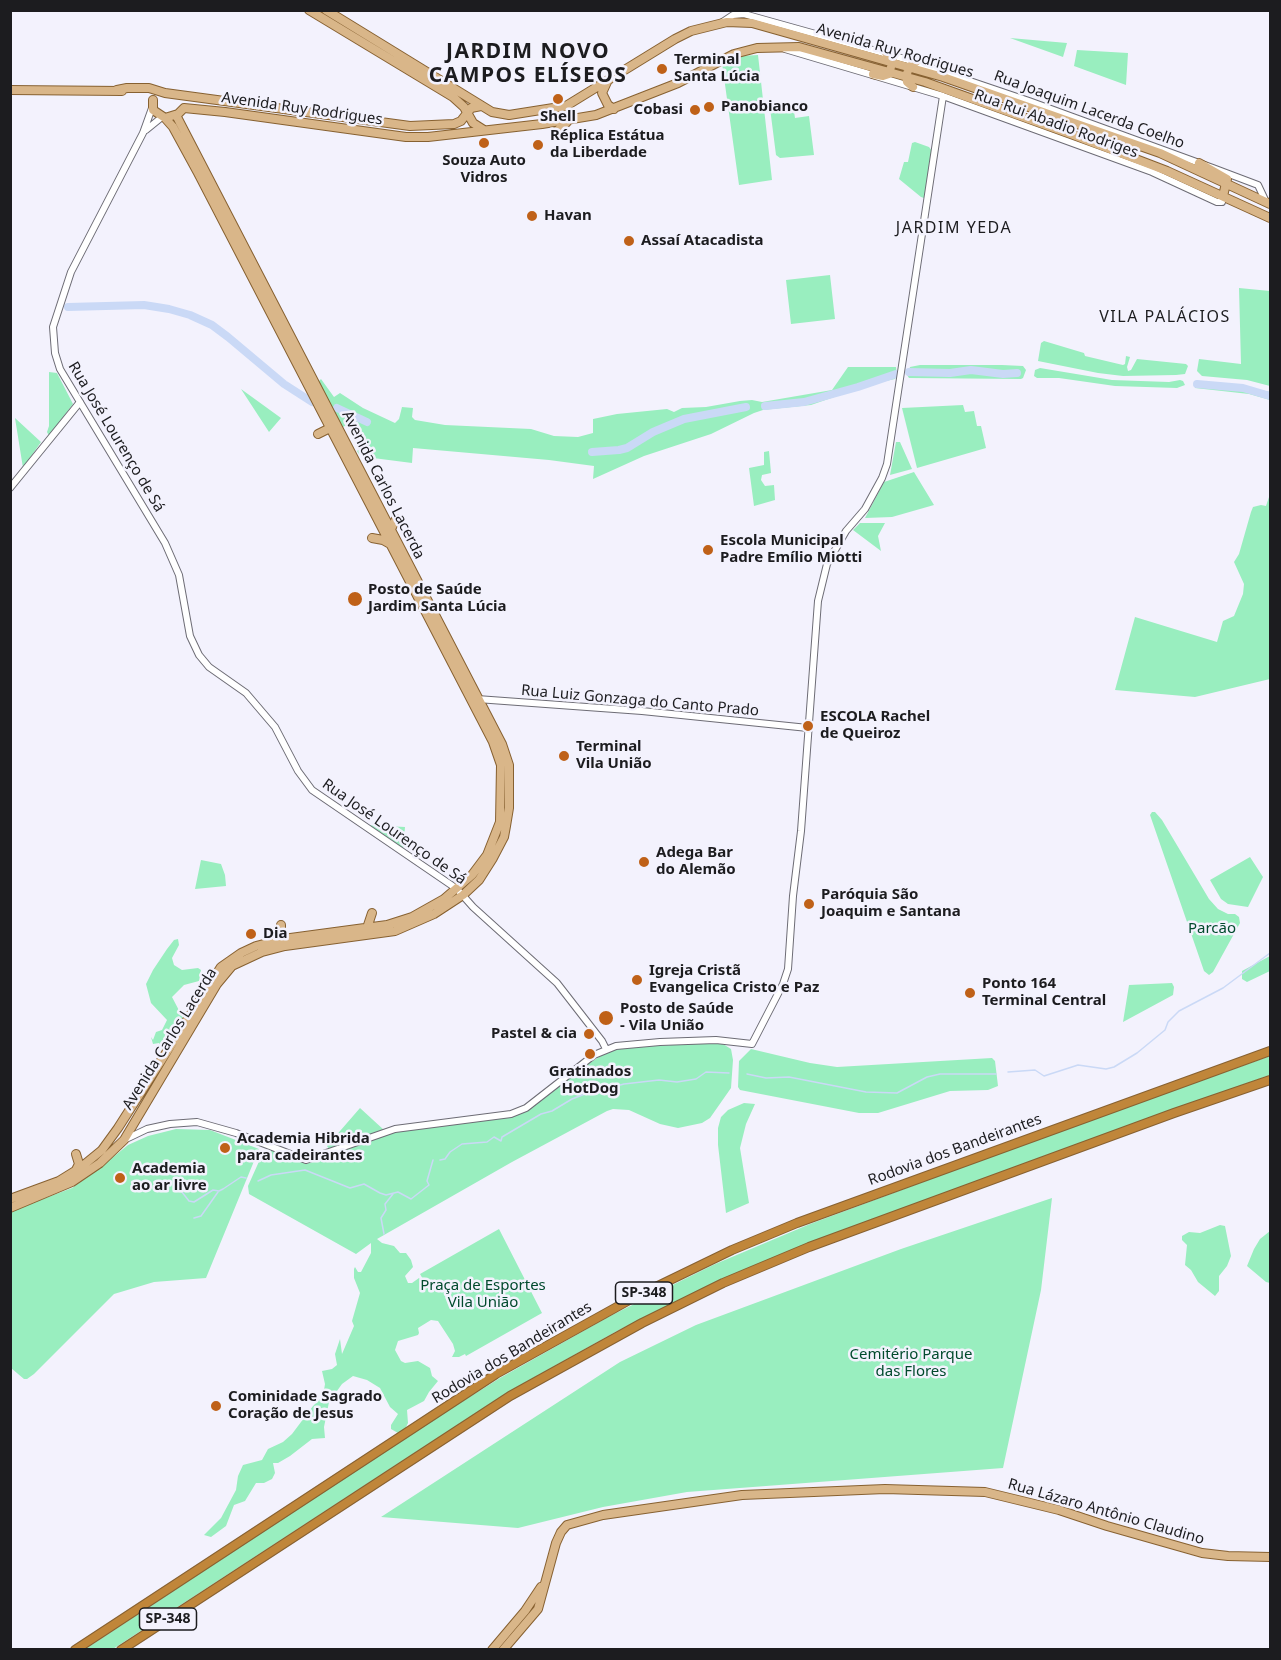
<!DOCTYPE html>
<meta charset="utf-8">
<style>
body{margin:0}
#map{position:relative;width:1281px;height:1660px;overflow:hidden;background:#f3f2fd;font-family:"Noto Sans",sans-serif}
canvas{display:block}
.frame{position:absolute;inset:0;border:12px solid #1c1c1f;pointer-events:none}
</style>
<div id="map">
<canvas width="1281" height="1660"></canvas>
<div class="frame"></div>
</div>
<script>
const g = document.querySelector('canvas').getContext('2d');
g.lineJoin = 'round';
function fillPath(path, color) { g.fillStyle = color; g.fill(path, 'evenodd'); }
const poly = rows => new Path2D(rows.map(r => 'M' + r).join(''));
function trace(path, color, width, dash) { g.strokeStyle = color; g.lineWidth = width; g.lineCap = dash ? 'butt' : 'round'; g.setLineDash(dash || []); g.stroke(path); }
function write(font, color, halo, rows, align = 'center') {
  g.font = font + ' "Noto Sans",sans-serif'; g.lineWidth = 5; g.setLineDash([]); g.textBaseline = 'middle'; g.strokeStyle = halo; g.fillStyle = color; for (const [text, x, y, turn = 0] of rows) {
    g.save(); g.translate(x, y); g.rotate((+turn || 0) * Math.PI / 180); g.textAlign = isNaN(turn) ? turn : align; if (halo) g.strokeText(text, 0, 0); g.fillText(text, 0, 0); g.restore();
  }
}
fillPath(poly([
 [1010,38,1067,43,1063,57],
 [1077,50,1128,53,1126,85,1074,66],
 [758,55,772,180,739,185,722,63,740,56],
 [793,105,795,118,809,116,814,155,780,158,776,155,770,108],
 [915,142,929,147,932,151,924,198,921,197,899,179,904,162,908,162,912,143],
 [830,275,835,319,791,324,786,280],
 [1239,288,1270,291,1270,386,1247,380,1202,376,1197,371,1199,359,1241,364],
 [1044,341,1084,353,1085,356,1123,365,1125,364,1126,356,1130,357,1127,367,1128,371,1131,370,1137,359,1186,364,1188,366,1185,374,1176,375,1123,376,1098,373,1038,361,1041,343],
 [920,365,1002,365,1023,366,1026,370,1023,378,1021,379,909,378,907,375,910,367],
 [848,367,896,367,897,376,895,379,872,384,811,405,763,410,754,413,711,434,644,456,593,479,594,466,549,460,413,448,412,463,373,458,359,454,357,451,367,444,367,442,352,422,343,427,318,382,321,379,334,397,340,393,363,408,395,423,399,419,402,407,413,408,412,417,415,420,445,425,531,429,554,436,578,437,593,433,593,419,617,414,667,409,674,412,682,408,706,407,740,401,752,400,762,402,832,390],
 [1040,368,1112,380,1169,382,1180,380,1183,381,1185,385,1177,388,1115,386,1059,378,1037,378,1034,376,1035,370],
 [49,372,57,373,73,404,49,436,47,432,49,426],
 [1196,381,1236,385,1270,392,1270,400,1249,394,1195,388],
 [241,389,281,418,269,432],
 [963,405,965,412,974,411,977,426,981,426,986,448,917,468,902,408],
 [15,418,41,442,23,468],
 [896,442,900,442,912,469,890,475],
 [769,451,771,473,762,475,761,480,765,486,774,485,775,500,754,506,749,468,764,465,764,452],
 [914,472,934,505,892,517,865,518,884,482],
 [1270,494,1270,679,1195,697,1115,690,1135,617,1217,642,1223,621,1234,616,1243,594,1244,584,1234,562,1239,554,1251,512,1253,507,1261,505,1266,506],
 [860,523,885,523,878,536,881,551,853,530],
 [1152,812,1155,812,1162,820,1209,899,1218,909,1228,914,1235,914,1239,917,1240,923,1213,972,1209,975,1204,971,1150,815],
 [365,825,405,827,403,851],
 [1250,857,1263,877,1248,907,1228,904,1221,899,1210,880],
 [201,860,221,864,225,875,226,886,195,889],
 [178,939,179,945,172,958,174,965,182,970,198,968,201,970,199,981,184,985,172,997,184,1020,163,1051,159,1043,153,1044,151,1037,153,1040,156,1032,162,1030,167,1020,151,1003,146,984,153,970,167,949,174,940],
 [1270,956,1270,971,1247,982,1242,979,1242,971],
 [1172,983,1174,987,1173,995,1123,1022,1129,985],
 [716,1043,723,1044,731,1049,733,1060,731,1088,710,1118,702,1123,678,1128,660,1124,629,1110,613,1109,607,1111,512,1162,377,1239,382,1243,394,1246,400,1253,406,1253,411,1260,413,1267,405,1276,408,1283,412,1283,419,1278,428,1288,420,1274,499,1229,542,1313,466,1356,465,1354,459,1357,452,1357,455,1351,453,1344,438,1321,431,1320,418,1328,419,1333,418,1335,398,1341,395,1350,401,1361,405,1363,418,1361,430,1368,432,1376,438,1381,429,1392,424,1401,407,1410,408,1423,405,1429,398,1433,391,1429,391,1425,398,1414,390,1407,380,1388,367,1380,353,1376,342,1384,329,1402,324,1427,325,1438,312,1439,290,1456,278,1463,273,1463,275,1473,272,1479,264,1483,256,1483,245,1501,234,1505,226,1526,211,1537,204,1535,221,1518,236,1490,238,1476,243,1465,262,1460,268,1449,283,1442,292,1434,313,1406,323,1396,325,1384,322,1371,332,1369,337,1365,335,1354,340,1339,342,1354,354,1326,352,1321,360,1293,354,1278,354,1269,355,1267,358,1272,361,1272,371,1253,371,1243,356,1254,249,1194,248,1186,261,1157,272,1150,306,1164,396,1132,512,1117,528,1110,580,1069,607,1052,628,1047],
 [751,1049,810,1063,837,1067,992,1058,995,1061,998,1086,988,1090,950,1091,878,1113,859,1113,740,1090,738,1087,739,1061],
 [1270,1056,1270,1075,1044,1156,817,1240,721,1280,617,1331,508,1392,113,1649,84,1650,428,1423,500,1378,610,1316,713,1265,810,1224,1041,1138],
 [744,1103,755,1104,746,1124,740,1148,749,1203,726,1213,718,1145,718,1128,721,1117,728,1110],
 [360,1108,384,1130,329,1149,327,1146],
 [176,1129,210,1130,259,1149,206,1278,154,1282,114,1294,34,1374,27,1379,24,1379,11,1368,11,1211,72,1188,96,1171,128,1145,148,1136],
 [1052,1198,1041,1290,1003,1468,687,1492,603,1507,518,1528,381,1517,620,1362,696,1325,901,1249],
 [1220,1225,1225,1226,1231,1256,1227,1266,1219,1276,1219,1291,1215,1296,1198,1282,1191,1270,1185,1265,1187,1245,1182,1240,1182,1236,1189,1232,1200,1233],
 [1270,1231,1270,1283,1266,1282,1247,1266,1254,1249,1260,1239]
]), '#99eebf');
trace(poly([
 [1008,1072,1035,1070,1044,1076,1078,1065,1106,1069,1114,1067,1137,1053,1165,1030,1168,1022,1179,1011,1223,988,1270,953],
 [747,1074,766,1078,789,1077,866,1092,897,1093,927,1077,940,1074,996,1074],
 [440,1160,445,1159,450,1152,462,1144,487,1142,494,1137,501,1141,502,1137,541,1114,552,1111,572,1099,603,1087,605,1089,624,1084,659,1080,677,1082,696,1079,706,1072,729,1073],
 [258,1181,271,1175,305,1170,350,1188,364,1184,380,1193,386,1195,398,1192,411,1199,429,1185,427,1181,433,1160],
 [178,1187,189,1201,194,1202,213,1190,219,1191,223,1189,241,1177,246,1178],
 [194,1218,201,1216,218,1192],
 [384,1234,381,1218,386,1210,385,1204,393,1194]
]), '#cad9f6', 1.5);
trace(poly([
 [68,307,144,305,169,309,190,315,212,325,228,337,284,384,312,402],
 [909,372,950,373,971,370,1003,374,1017,373],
 [1197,384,1243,388,1270,396],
 [765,406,804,402,858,387,896,374],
 [337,408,367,422],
 [592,452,619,450,627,448,653,432,684,419,746,407]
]), '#cad9f6', 8);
const minor = poly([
 [721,23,733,15,744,14,905,59,1029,101,1213,168,1258,185,1266,202],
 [785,49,943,96,1152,172,1217,202,1222,202,1223,196],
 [152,108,143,133,71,272,53,327,55,353,60,369,165,543,179,575,190,636,199,655,209,667,246,693,275,727,298,771,312,790,457,889,473,907,557,983,602,1041,606,1049],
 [146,130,162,117],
 [10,488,80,402],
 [477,699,642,711,808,728],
 [124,1140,147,1129,170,1124,197,1122,236,1133,306,1160,395,1129,511,1114,526,1108,594,1055,616,1046,660,1042,716,1040,752,1044,783,984,788,969,793,896,801,831,818,601,827,564,846,531,865,509,882,478,887,464,943,96]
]);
const major = poly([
 [309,10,453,97,464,107,473,123,484,130],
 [326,10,492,112,509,115,566,106,675,39,691,31,727,22,752,23,943,77,1160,153,1270,204],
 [873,74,883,76,889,74,893,60,886,53],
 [607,82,602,93,608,105,614,109],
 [913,87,907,82,906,77,909,67,916,62],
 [10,90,122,91],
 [117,90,127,88,149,88,165,93,410,126,454,124,461,121,471,108,481,106],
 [153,100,153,110,165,118,178,114,184,108,225,112,406,137,428,137,542,124,596,115,678,83,734,54,757,48,799,47,925,82,1073,135,1167,171,1270,218],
 [556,132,567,122],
 [1199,163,1227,179,1223,196],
 [318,434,330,428],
 [391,529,396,519],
 [372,538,383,540,390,544],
 [367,928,372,913],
 [278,940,281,933,281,925],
 [76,1154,79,1164,76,1170],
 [10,1199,59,1181,80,1168,102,1150,118,1128,221,967,241,953,256,946,283,939,387,925,412,917,444,899,472,875,487,855,500,822,501,765,493,742,198,173,173,127,165,118],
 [10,1208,72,1182,100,1163,124,1140,217,984,232,966,262,952,285,946,395,931,434,914,463,895,479,880,493,858,504,837,506,826,509,808,509,765,502,744,176,115],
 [492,1650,525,1611,541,1587],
 [503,1650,538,1609,556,1543,561,1532,567,1525,603,1515,742,1495,885,1489,985,1492,1059,1510,1107,1526,1202,1553,1228,1556,1270,1557]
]);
const highway = poly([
 [75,1650,496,1374,633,1298,732,1250,797,1223,1270,1051],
 [121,1650,510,1396,642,1323,723,1283,809,1247,1174,1113,1270,1080]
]);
trace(minor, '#6d6c75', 8);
trace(major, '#876131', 10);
trace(highway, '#876131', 10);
trace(minor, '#fff', 6);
trace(major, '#d9b689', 8);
trace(highway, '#c0863a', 8);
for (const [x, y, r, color] of [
 [662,69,6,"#bf6118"],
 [558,99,6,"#bf6118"],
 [709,107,6,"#bf6118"],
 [695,110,6,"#bf6118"],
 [484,143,6,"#bf6118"],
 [538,145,6,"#bf6118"],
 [532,216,6,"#bf6118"],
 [629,241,6,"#bf6118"],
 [708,550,6,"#bf6118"],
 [355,599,8,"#bf6118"],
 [808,726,6,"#bf6118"],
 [564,756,6,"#bf6118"],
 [644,862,6,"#bf6118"],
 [809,904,6,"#bf6118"],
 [251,934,6,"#bf6118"],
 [637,980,6,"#bf6118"],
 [970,993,6,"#bf6118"],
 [606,1018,8,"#bf6118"],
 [589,1034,6,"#bf6118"],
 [590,1054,6,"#bf6118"],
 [225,1148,6,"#bf6118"],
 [120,1178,6,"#bf6118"],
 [216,1406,6,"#bf6118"]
]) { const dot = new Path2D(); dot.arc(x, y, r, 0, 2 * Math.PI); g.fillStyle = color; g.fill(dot); trace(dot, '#f3f2fd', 2); }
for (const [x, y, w] of [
 [644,1293,57],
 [168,1619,57]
]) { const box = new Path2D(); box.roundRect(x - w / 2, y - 11, w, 22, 4.5); g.fillStyle = '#f3f2fd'; g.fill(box); trace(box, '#1c1c1f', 1.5); }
write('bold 14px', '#1c1c1f', null, [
 ["SP-348",644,1293],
 ["SP-348",168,1619]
]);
write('15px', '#1c1c1f', '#f3f2fd', [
 ["Avenida Ruy Rodrigues",895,51,16],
 ["Avenida Ruy Rodrigues",302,109,8],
 ["Rua Joaquim Lacerda Coelho",1089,110,20],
 ["Rua Rui Abadio Rodriges",1056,124,20],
 ["Rua José Lourenço de Sá",116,437,59],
 ["Avenida Carlos Lacerda",383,485,63],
 ["Rua Luiz Gonzaga do Canto Prado",640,701,5],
 ["Rua José Lourenço de Sá",394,832,35],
 ["Avenida Carlos Lacerda",170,1039,-58],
 ["Rodovia dos Bandeirantes",955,1150,-20],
 ["Rodovia dos Bandeirantes",512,1353,-31],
 ["Rua Lázaro Antônio Claudino",1106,1512,16]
]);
write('bold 15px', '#1c1c1f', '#f3f2fd', [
 ["Terminal",674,60],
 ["Santa Lúcia",674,77],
 ["Panobianco",721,107],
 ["Cobasi",683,110,"right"],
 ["Shell",558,117,"center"],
 ["Réplica Estátua",550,136],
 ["da Liberdade",550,153],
 ["Souza Auto",484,161,"center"],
 ["Vidros",484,178,"center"],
 ["Havan",544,216],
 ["Assaí Atacadista",641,241],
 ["Escola Municipal",720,541],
 ["Padre Emílio Miotti",720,558],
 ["Posto de Saúde",368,590],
 ["Jardim Santa Lúcia",368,607],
 ["ESCOLA Rachel",820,717],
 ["de Queiroz",820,734],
 ["Terminal",576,747],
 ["Vila União",576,764],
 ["Adega Bar",656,853],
 ["do Alemão",656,870],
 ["Paróquia São",821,895],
 ["Joaquim e Santana",821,912],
 ["Dia",263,934],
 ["Igreja Cristã",649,971],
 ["Evangelica Cristo e Paz",649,988],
 ["Ponto 164",982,984],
 ["Terminal Central",982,1001],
 ["Posto de Saúde",620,1009],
 ["- Vila União",620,1026],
 ["Pastel & cia",577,1034,"right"],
 ["Gratinados",590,1072,"center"],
 ["HotDog",590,1089,"center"],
 ["Academia Hibrida",237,1139],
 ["para cadeirantes",237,1156],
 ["Academia",132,1169],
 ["ao ar livre",132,1186],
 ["Cominidade Sagrado",228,1397],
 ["Coração de Jesus",228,1414]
], 'left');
write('15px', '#014a2d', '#f3f2fd', [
 ["Parcão",1212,929],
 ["Praça de Esportes",483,1286],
 ["Vila União",483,1303],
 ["Cemitério Parque",911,1355],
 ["das Flores",911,1372]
]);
g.letterSpacing = '1.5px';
write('16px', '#1c1c1f', '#f3f2fd', [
 ["JARDIM YEDA",954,228],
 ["VILA PALÁCIOS",1165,317]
]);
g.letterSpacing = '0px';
g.letterSpacing = '1.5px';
write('bold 21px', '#1c1c1f', '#f3f2fd', [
 ["JARDIM NOVO",528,52],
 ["CAMPOS ELÍSEOS",528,76]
]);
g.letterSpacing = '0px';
</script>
